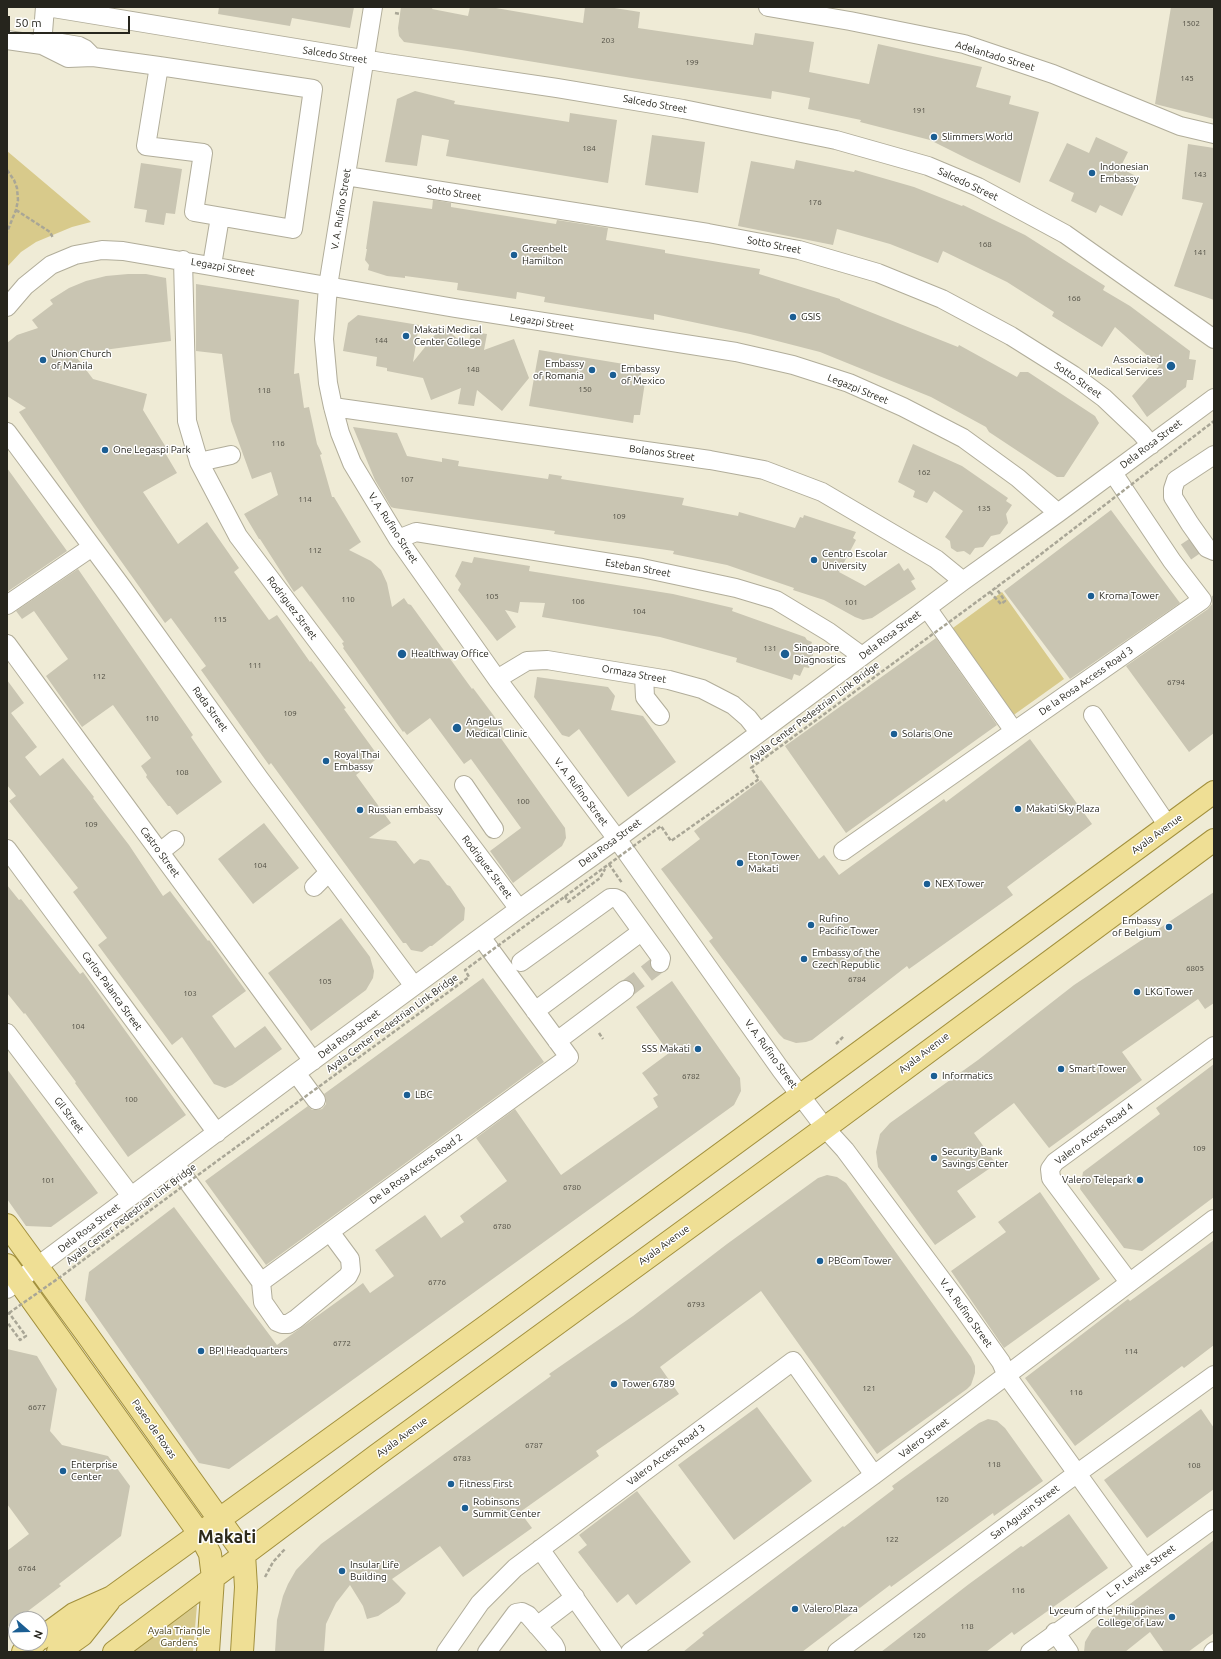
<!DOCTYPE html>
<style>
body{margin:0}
#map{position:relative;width:1221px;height:1659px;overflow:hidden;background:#efebd6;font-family:Ubuntu,sans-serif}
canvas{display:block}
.frame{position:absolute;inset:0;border:8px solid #26251d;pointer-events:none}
.north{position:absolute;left:8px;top:1611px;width:40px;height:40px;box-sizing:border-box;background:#fff;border:1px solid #a8a8a5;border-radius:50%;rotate:110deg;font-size:11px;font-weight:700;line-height:16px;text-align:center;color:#26251d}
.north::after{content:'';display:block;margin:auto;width:14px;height:18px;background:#1b5e93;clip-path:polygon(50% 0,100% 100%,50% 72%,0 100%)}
.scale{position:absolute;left:8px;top:16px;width:122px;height:18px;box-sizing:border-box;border:2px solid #26251d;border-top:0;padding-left:5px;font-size:12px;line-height:14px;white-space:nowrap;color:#26251d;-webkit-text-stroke:3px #fff;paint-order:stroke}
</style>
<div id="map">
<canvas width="1221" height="1659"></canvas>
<div class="frame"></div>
<div class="north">N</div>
<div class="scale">50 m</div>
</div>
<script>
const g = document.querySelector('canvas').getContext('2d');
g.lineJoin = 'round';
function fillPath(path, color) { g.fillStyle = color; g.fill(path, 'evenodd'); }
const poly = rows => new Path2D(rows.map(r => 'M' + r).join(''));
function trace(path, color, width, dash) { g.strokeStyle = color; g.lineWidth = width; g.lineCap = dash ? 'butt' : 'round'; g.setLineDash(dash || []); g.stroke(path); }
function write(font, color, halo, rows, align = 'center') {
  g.font = font + ' Ubuntu,sans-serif'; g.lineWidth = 3; g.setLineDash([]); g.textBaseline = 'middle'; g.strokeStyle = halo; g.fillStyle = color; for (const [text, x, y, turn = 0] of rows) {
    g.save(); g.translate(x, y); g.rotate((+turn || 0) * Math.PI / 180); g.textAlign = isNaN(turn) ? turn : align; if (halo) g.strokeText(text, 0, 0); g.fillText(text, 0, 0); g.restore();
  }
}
fillPath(poly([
 [7,151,91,222,72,227,36,242,21,252,7,267],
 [1002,592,1064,679,1008,719,946,633],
 [197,1605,193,1652,132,1652]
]), '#d8ca8b');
fillPath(poly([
 [219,7,354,7,350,28,292,18,290,26,218,14],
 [401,7,433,7,432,9,468,16,470,7,490,7,583,23,585,7,608,7,640,12,638,28,753,45,755,33,814,42,809,72,869,84,878,44,982,67,976,87,1011,96,1009,104,1039,112,1020,183,968,159,930,140,860,122,861,120,808,109,810,98,772,91,771,99,632,78,461,50,404,42,399,36,398,28],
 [1171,7,1214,7,1214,119,1155,104],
 [415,91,455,101,454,104,569,122,570,113,617,120,608,183,446,156,449,140,422,135,417,166,385,162,397,99],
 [652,135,705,142,698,193,645,185],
 [1096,137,1128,152,1120,168,1140,178,1122,216,1100,205,1096,213,1071,201,1074,193,1049,181,1067,143,1089,153],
 [1188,144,1214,148,1214,300,1174,286,1203,203,1182,199],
 [796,160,854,172,855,170,914,187,962,206,963,205,1025,235,1105,286,1103,290,1130,306,1190,351,1189,359,1196,360,1193,380,1187,380,1186,387,1147,417,1132,396,1159,366,1115,327,1102,347,1052,316,1054,312,1007,282,943,251,938,263,890,244,837,229,833,245,738,226,751,161,794,169],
 [141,163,182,169,175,214,166,213,164,225,145,222,147,210,134,208],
 [433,200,451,203,451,207,556,224,557,220,608,228,606,240,665,250,665,253,760,269,759,274,840,299,840,300,958,347,959,345,1017,377,1020,372,1028,372,1095,416,1099,423,1064,477,1057,477,989,432,986,427,931,397,820,352,750,334,654,314,654,320,544,302,545,297,517,292,516,299,457,290,458,283,405,276,405,278,387,276,368,270,369,265,365,260,367,249,366,249,373,201,432,209],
 [128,274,146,274,166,278,171,341,74,354,93,379,147,394,143,410,167,449,164,451,177,473,143,492,178,544,207,522,239,568,234,572,269,620,277,615,310,662,311,661,346,708,344,709,379,757,356,775,391,823,369,838,396,841,414,864,420,859,429,861,447,885,450,886,465,908,464,920,432,946,430,946,422,952,411,950,406,943,403,943,271,763,269,765,201,670,206,666,171,618,165,623,94,523,19,412,26,408,7,396,7,343,17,335,38,328,32,320,53,304,50,300,69,288,86,281,106,276],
 [196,284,299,300,294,374,299,373,304,408,309,407,317,444,322,454,320,455,332,497,334,497,361,542,349,550,371,561,381,570,387,583,392,607,404,598,408,604,411,605,472,689,473,688,506,732,500,737,565,828,566,838,562,846,513,883,490,851,521,828,471,759,464,764,430,718,407,735,404,731,403,732,343,648,344,647,342,643,344,642,302,586,294,592,260,539,259,539,244,514,278,495,271,472,252,479,231,421,222,354,196,351],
 [358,315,419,325,413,362,442,326,468,347,471,332,487,334,484,350,514,339,529,378,502,411,477,390,474,406,458,404,461,388,431,400,423,378,387,371,387,368,376,366,377,357,343,351,348,323],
 [539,350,642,367,640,381,645,382,640,415,634,415,633,423,529,406],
 [353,427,397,433,407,456,442,462,442,458,459,461,458,466,548,479,549,474,562,476,561,479,684,498,682,505,738,516,739,512,795,528,800,517,803,518,804,515,856,532,853,538,856,540,839,572,865,586,899,563,904,571,908,568,915,579,911,581,916,589,872,618,863,620,855,617,824,600,793,590,794,588,727,565,673,554,674,551,554,534,555,531,394,508,391,507,375,480],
 [913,444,962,466,1008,498,1006,501,1012,505,1006,514,1008,523,1000,534,991,536,983,547,975,548,970,555,964,551,957,552,951,548,950,541,945,537,963,511,934,491,927,503,913,497,915,491,898,482],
 [7,468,67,551,7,592],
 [1111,510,1180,603,1070,679,1004,591],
 [474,557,530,566,529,571,673,594,733,608,732,611,805,637,807,640,812,642,809,650,814,651,809,668,804,667,800,676,794,674,792,680,736,662,737,658,660,637,542,617,545,603,520,602,518,613,505,610,516,627,497,641,458,590,461,584,455,576,462,561,472,563],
 [78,569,193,735,191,737,222,782,177,815,170,806,168,806,146,777,147,775,141,766,151,758,113,705,82,727,46,676,68,659,34,611,22,619,16,611],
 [1214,595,1214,733,1189,752,1126,666,1208,609,1212,604,1212,596],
 [936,638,997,725,846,833,785,746],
 [537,677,608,687,615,696,611,710,643,716,676,762,628,797,579,729,569,737,562,735,534,697],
 [7,680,24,703,11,713,37,747,25,757,40,776,63,758,94,797,93,798,129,845,163,896,170,891,208,941,209,940,246,991,212,1016,235,1048,265,1026,282,1049,232,1085,225,1088,214,1084,182,1037,172,1045,98,945,107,938,73,892,78,888,9,801,16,796,7,785],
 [1030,739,1092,824,1007,887,1013,895,909,969,907,966,812,1040,806,1042,796,1043,784,1039,779,1034,709,941,713,938,661,869,700,839,694,831,761,780,819,859,824,855,839,875,944,799,946,802],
 [264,823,299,868,253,904,218,859],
 [7,885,19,900,21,899,80,974,83,972,186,1115,128,1157,75,1083,76,1082,25,1013,24,1014,7,993],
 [1214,892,1214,1003,1205,1009,1198,999,1122,1052,1142,1080,1049,1148,1014,1103,974,1133,996,1164,957,1191,976,1217,935,1245,878,1167,876,1152,880,1134,890,1123,978,1060,1074,985],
 [341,918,370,957,374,971,373,978,366,990,311,1031,268,973],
 [483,978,544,1062,266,1265,205,1181,308,1106,312,1110,317,1110,322,1109,326,1104,326,1098,324,1094],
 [672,981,740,1078,741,1091,734,1105,229,1469,199,1463,85,1300,89,1272,174,1207,277,1345,363,1283,370,1293,394,1276,375,1250,425,1215,441,1238,464,1222,460,1216,507,1181,476,1138,515,1109,561,1175,658,1107,653,1098,658,1095,642,1073,669,1053,636,1007],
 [1214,1064,1214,1197,1142,1251,1124,1248,1080,1189,1083,1172,1160,1114,1156,1108],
 [7,1069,98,1193,51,1227,26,1226,7,1199],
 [827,1175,837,1177,846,1183,971,1357,975,1366,975,1373,971,1385,967,1389,877,1454,761,1291,660,1367,679,1394,596,1451,599,1456,520,1512,532,1528,463,1577,440,1546,392,1579,406,1593,399,1602,378,1616,367,1619,363,1606,350,1585,336,1603,326,1624,324,1652,275,1652,277,1620,283,1596,288,1584,296,1570,321,1544,551,1376,549,1374,633,1316,727,1244,818,1178],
 [1040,1192,1100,1279,1004,1348,951,1271,1006,1232,998,1222],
 [1214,1240,1214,1345,1184,1368,1182,1366,1075,1446,1025,1378,1128,1299,1130,1301],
 [7,1349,37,1356,57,1389,50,1431,62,1445,108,1456,130,1486,121,1536,59,1584,61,1586,7,1627,7,1551,29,1534,7,1504],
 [757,1407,812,1481,734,1540,678,1465],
 [1201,1409,1214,1428,1214,1489,1147,1538,1104,1480],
 [988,1419,997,1421,1005,1428,1043,1481,994,1516,993,1513,891,1587,890,1585,802,1652,683,1652,704,1635,702,1633,843,1526,844,1527,894,1489,892,1486,979,1423],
 [637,1491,691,1562,636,1605,628,1594,617,1603,578,1552,587,1545,579,1535],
 [1069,1514,1108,1568,1014,1635,1012,1632,986,1652,881,1652,969,1584,1021,1546,1023,1547],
 [1214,1540,1214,1633,1188,1652,1164,1652,1150,1632,1125,1652,1084,1652,1085,1642,1092,1630,1130,1604]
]), '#c9c5b2');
trace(poly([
 [1186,552,1202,541],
 [625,990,660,963]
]), '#c7c3b1', 18, [18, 9]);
const minor = poly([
 [47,7,387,63,557,88,683,109,836,140,928,166,978,187,1065,234,1214,339],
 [373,7,328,286,324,339,328,383,333,407,340,433,352,463,398,539,497,679,617,839,781,1070,825,1128,845,1150,962,1307,1001,1362,1007,1376,1145,1568],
 [768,7,850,21,964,44,1053,74,1180,126,1214,134],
 [7,40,42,45,68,58,93,57,159,66,313,89,293,229,194,212,203,153,146,146,159,66],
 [42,45,55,42,79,46,85,49,93,57],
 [42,45,45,7],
 [346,176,708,233,799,250,878,273,942,299,1011,336,1073,375,1104,398,1141,433,1151,445],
 [183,260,187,421,199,462,238,536,519,909],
 [212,265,220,217],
 [7,307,25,286,51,265,75,255,102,250,123,251,455,308,736,352,793,365,849,383,903,407,963,438,1018,478,1058,513],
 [333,407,710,460,764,470,822,492,936,559,963,581],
 [7,432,122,587,259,778,414,986],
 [1214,455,1176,480,1173,489,1173,497,1190,524,1207,548,1214,551],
 [199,462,231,455],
 [398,539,416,532,642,568,736,588,776,600,829,632,862,656],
 [7,605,92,547],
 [927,608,1014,731],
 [7,644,313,1061],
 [644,676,645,697,660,716],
 [497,679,527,661,547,660,669,680,702,689,733,705,748,718,759,732],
 [1093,715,1168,826],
 [464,785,494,829],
 [7,849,217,1133],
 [843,851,1202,600,1172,561,1113,473],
 [160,852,175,840],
 [314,887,329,872],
 [521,962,610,898,615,898,619,900,661,958,660,963],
 [535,1011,641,932],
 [7,1033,131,1196],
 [557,1041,625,990],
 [296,1073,316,1100],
 [175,1164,261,1282],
 [261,1282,569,1057,481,937],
 [261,1282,263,1302,277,1322,282,1324,288,1324,296,1319,348,1276,351,1270,350,1259,330,1232],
 [1129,1282,1051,1178,1050,1169,1055,1162,1214,1046],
 [7,1289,296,1073,519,909,617,839,963,581,1058,513,1214,398],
 [540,1549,613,1652],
 [537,1626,575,1597],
 [1055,1632,1069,1652],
 [446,1652,480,1603,515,1568,793,1361,874,1475],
 [487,1652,516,1613,522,1612,528,1615,554,1645,556,1649,556,1652],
 [630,1652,874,1475,1214,1219],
 [837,1652,1068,1480,1214,1375],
 [1030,1652,1214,1519],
 [1213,1652,1214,1651]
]);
const major = poly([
 [7,1225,86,1333,244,1554,246,1587,242,1652],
 [7,1265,199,1533,210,1554,213,1578,208,1652],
 [40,1639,74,1614,112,1597,485,1327,1214,792],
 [23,1652,35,1643],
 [58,1652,82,1635,109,1601],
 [114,1652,377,1455,825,1128,1214,840]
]);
trace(minor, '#b1ad9a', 20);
trace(major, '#a2903d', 24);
trace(poly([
 [395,13,400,14],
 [7,170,14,180,17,188,18,200,16,210,7,232],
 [16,210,50,232,53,238],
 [990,592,1001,604,1005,601,996,588],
 [609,864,622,883],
 [565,896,568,902,600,878,605,869],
 [599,1033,603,1039],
 [836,1044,844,1036],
 [7,1314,9,1313,26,1336,20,1340,7,1322],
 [265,1577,273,1562,285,1549]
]), '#a9a696', 2.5, [4, 2]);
trace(minor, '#fff', 18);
trace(major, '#efdf95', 22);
trace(poly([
 [9,1313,63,1275,198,1175,469,977,465,970,609,864,661,826,671,841,759,779,751,768,1028,564,1214,421]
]), '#a9a696', 2.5, [4, 2]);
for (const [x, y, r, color] of [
 [934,137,4,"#1b5e93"],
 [1092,173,4,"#1b5e93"],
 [514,255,4,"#1b5e93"],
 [793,317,4,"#1b5e93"],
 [406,336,4,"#1b5e93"],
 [43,360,4,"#1b5e93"],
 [1171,366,5,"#1b5e93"],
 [592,370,4,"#1b5e93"],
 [613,375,4,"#1b5e93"],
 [105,450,4,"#1b5e93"],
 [814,560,4,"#1b5e93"],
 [1091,596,4,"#1b5e93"],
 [402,654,5,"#1b5e93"],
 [785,654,5,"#1b5e93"],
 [457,728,5,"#1b5e93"],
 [894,734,4,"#1b5e93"],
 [326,761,4,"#1b5e93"],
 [1018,809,4,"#1b5e93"],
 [360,810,4,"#1b5e93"],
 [740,863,4,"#1b5e93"],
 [927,884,4,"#1b5e93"],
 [811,925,4,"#1b5e93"],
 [1169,927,4,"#1b5e93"],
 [804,959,4,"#1b5e93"],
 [1137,992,4,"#1b5e93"],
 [698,1049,4,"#1b5e93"],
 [1061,1069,4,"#1b5e93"],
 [934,1076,4,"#1b5e93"],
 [407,1095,4,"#1b5e93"],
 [934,1158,4,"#1b5e93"],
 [1140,1180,4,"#1b5e93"],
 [820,1261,4,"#1b5e93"],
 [201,1351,4,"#1b5e93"],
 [614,1384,4,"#1b5e93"],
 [63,1471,4,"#1b5e93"],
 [451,1484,4,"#1b5e93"],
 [465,1508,4,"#1b5e93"],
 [342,1571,4,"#1b5e93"],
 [795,1609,4,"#1b5e93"],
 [1172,1617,4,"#1b5e93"]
]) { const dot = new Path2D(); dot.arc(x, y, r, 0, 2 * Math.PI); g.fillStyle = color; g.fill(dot); trace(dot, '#fff', 1.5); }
write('8px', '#4f4d42', null, [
 ["1502",1191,23],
 ["203",608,40],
 ["199",692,62],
 ["145",1187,78],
 ["191",919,110],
 ["184",589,148],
 ["143",1200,174],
 ["176",815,202],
 ["168",985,244],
 ["141",1200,252],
 ["166",1074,298],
 ["144",381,340],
 ["148",473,369],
 ["150",585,389],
 ["118",264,390],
 ["116",278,443],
 ["162",924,472],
 ["107",407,479],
 ["114",305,499],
 ["135",984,508],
 ["109",619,516],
 ["112",315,550],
 ["105",492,596],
 ["110",348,599],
 ["106",578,601],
 ["101",851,602],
 ["104",639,611],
 ["115",220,619],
 ["131",770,648],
 ["111",255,665],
 ["112",99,676],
 ["6794",1176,682],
 ["109",290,713],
 ["110",152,718],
 ["108",182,772],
 ["100",523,801],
 ["109",91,824],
 ["104",260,865],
 ["6805",1195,968],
 ["6784",857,979],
 ["105",325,981],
 ["103",190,993],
 ["104",78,1026],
 ["6782",691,1076],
 ["100",131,1099],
 ["109",1199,1148],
 ["101",48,1180],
 ["6780",572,1187],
 ["6780",502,1226],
 ["6776",437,1282],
 ["6793",696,1304],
 ["6772",342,1343],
 ["114",1131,1351],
 ["121",869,1388],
 ["116",1076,1392],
 ["6677",37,1407],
 ["6787",534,1445],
 ["6783",462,1458],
 ["118",994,1464],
 ["108",1194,1465],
 ["120",942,1499],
 ["122",892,1539],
 ["6764",27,1568],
 ["116",1018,1590],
 ["118",967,1626],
 ["120",919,1635]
]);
write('10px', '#26251d', '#fff', [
 ["Salcedo Street",335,55,9],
 ["Adelantado Street",995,56,17],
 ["Salcedo Street",655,104,10],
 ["Salcedo Street",968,184,25],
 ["Sotto Street",454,193,9],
 ["V. A. Rufino Street",341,209,-81],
 ["Sotto Street",774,245,11],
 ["Legazpi Street",223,267,10],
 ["Legazpi Street",542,322,9],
 ["Sotto Street",1078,380,35],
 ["Legazpi Street",858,389,22],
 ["Dela Rosa Street",1151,444,-37],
 ["Bolanos Street",662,453,8],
 ["V. A. Rufino Street",393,528,57],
 ["Esteban Street",638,568,10],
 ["Rodriguez Street",292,608,53],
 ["Dela Rosa Street",890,635,-37],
 ["Ormaza Street",634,674,10],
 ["De la Rosa Access Road 3",1086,681,-35],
 ["Rada Street",210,709,54],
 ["Ayala Center Pedestrian Link Bridge",814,712,-37],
 ["V. A. Rufino Street",581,792,53],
 ["Ayala Avenue",1157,834,-36],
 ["Dela Rosa Street",610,843,-36],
 ["Castro Street",160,852,54],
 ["Rodriguez Street",487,867,53],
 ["Carlos Palanca Street",112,991,54],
 ["Ayala Center Pedestrian Link Bridge",392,1023,-36],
 ["Dela Rosa Street",349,1034,-37],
 ["Ayala Avenue",924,1053,-37],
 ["V. A. Rufino Street",771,1054,54],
 ["Gil Street",69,1115,53],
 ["Valero Access Road 4",1094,1134,-37],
 ["De la Rosa Access Road 2",416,1169,-36],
 ["Ayala Center Pedestrian Link Bridge",131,1214,-37],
 ["Dela Rosa Street",89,1228,-37],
 ["Ayala Avenue",664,1245,-36],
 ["V. A. Rufino Street",966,1313,54],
 ["Paseo de Roxas",154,1429,55],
 ["Ayala Avenue",402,1437,-36],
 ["Valero Street",924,1438,-37],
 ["Valero Access Road 3",666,1455,-37],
 ["San Agustin Street",1025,1512,-37],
 ["L. P. Leviste Street",1141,1571,-36]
]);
write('10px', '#26251d', '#fff', [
 ["Slimmers World",942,137],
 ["Indonesian",1100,167],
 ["Embassy",1100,179],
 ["Greenbelt",522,249],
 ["Hamilton",522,261],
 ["GSIS",801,317],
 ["Makati Medical",414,330],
 ["Center College",414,342],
 ["Union Church",51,354],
 ["of Manila",51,366],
 ["Associated",1162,360,"right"],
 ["Medical Services",1162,372,"right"],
 ["Embassy",584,364,"right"],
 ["of Romania",584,376,"right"],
 ["Embassy",621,369],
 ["of Mexico",621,381],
 ["One Legaspi Park",113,450],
 ["Centro Escolar",822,554],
 ["University",822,566],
 ["Kroma Tower",1099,596],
 ["Singapore",794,648],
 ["Diagnostics",794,660],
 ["Healthway Office",411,654],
 ["Angelus",466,722],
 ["Medical Clinic",466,734],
 ["Solaris One",902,734],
 ["Royal Thai",334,755],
 ["Embassy",334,767],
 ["Makati Sky Plaza",1026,809],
 ["Russian embassy",368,810],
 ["Eton Tower",748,857],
 ["Makati",748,869],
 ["NEX Tower",935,884],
 ["Rufino",819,919],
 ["Pacific Tower",819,931],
 ["Embassy",1161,921,"right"],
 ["of Belgium",1161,933,"right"],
 ["Embassy of the",812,953],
 ["Czech Republic",812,965],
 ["LKG Tower",1145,992],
 ["SSS Makati",690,1049,"right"],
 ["Smart Tower",1069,1069],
 ["Informatics",942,1076],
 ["LBC",415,1095],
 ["Security Bank",942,1152],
 ["Savings Center",942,1164],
 ["Valero Telepark",1132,1180,"right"],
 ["PBCom Tower",828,1261],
 ["BPI Headquarters",209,1351],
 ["Tower 6789",622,1384],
 ["Enterprise",71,1465],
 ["Center",71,1477],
 ["Fitness First",459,1484],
 ["Robinsons",473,1502],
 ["Summit Center",473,1514],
 ["Insular Life",350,1565],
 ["Building",350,1577],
 ["Valero Plaza",803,1609],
 ["Lyceum of the Philippines",1164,1611,"right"],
 ["College of Law",1164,1623,"right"]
], 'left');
write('10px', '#443a0d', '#fff', [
 ["Ayala Triangle",179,1631],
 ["Gardens",179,1643]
]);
write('bold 18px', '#2d2a1a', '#fff', [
 ["Makati",227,1537]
]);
</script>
